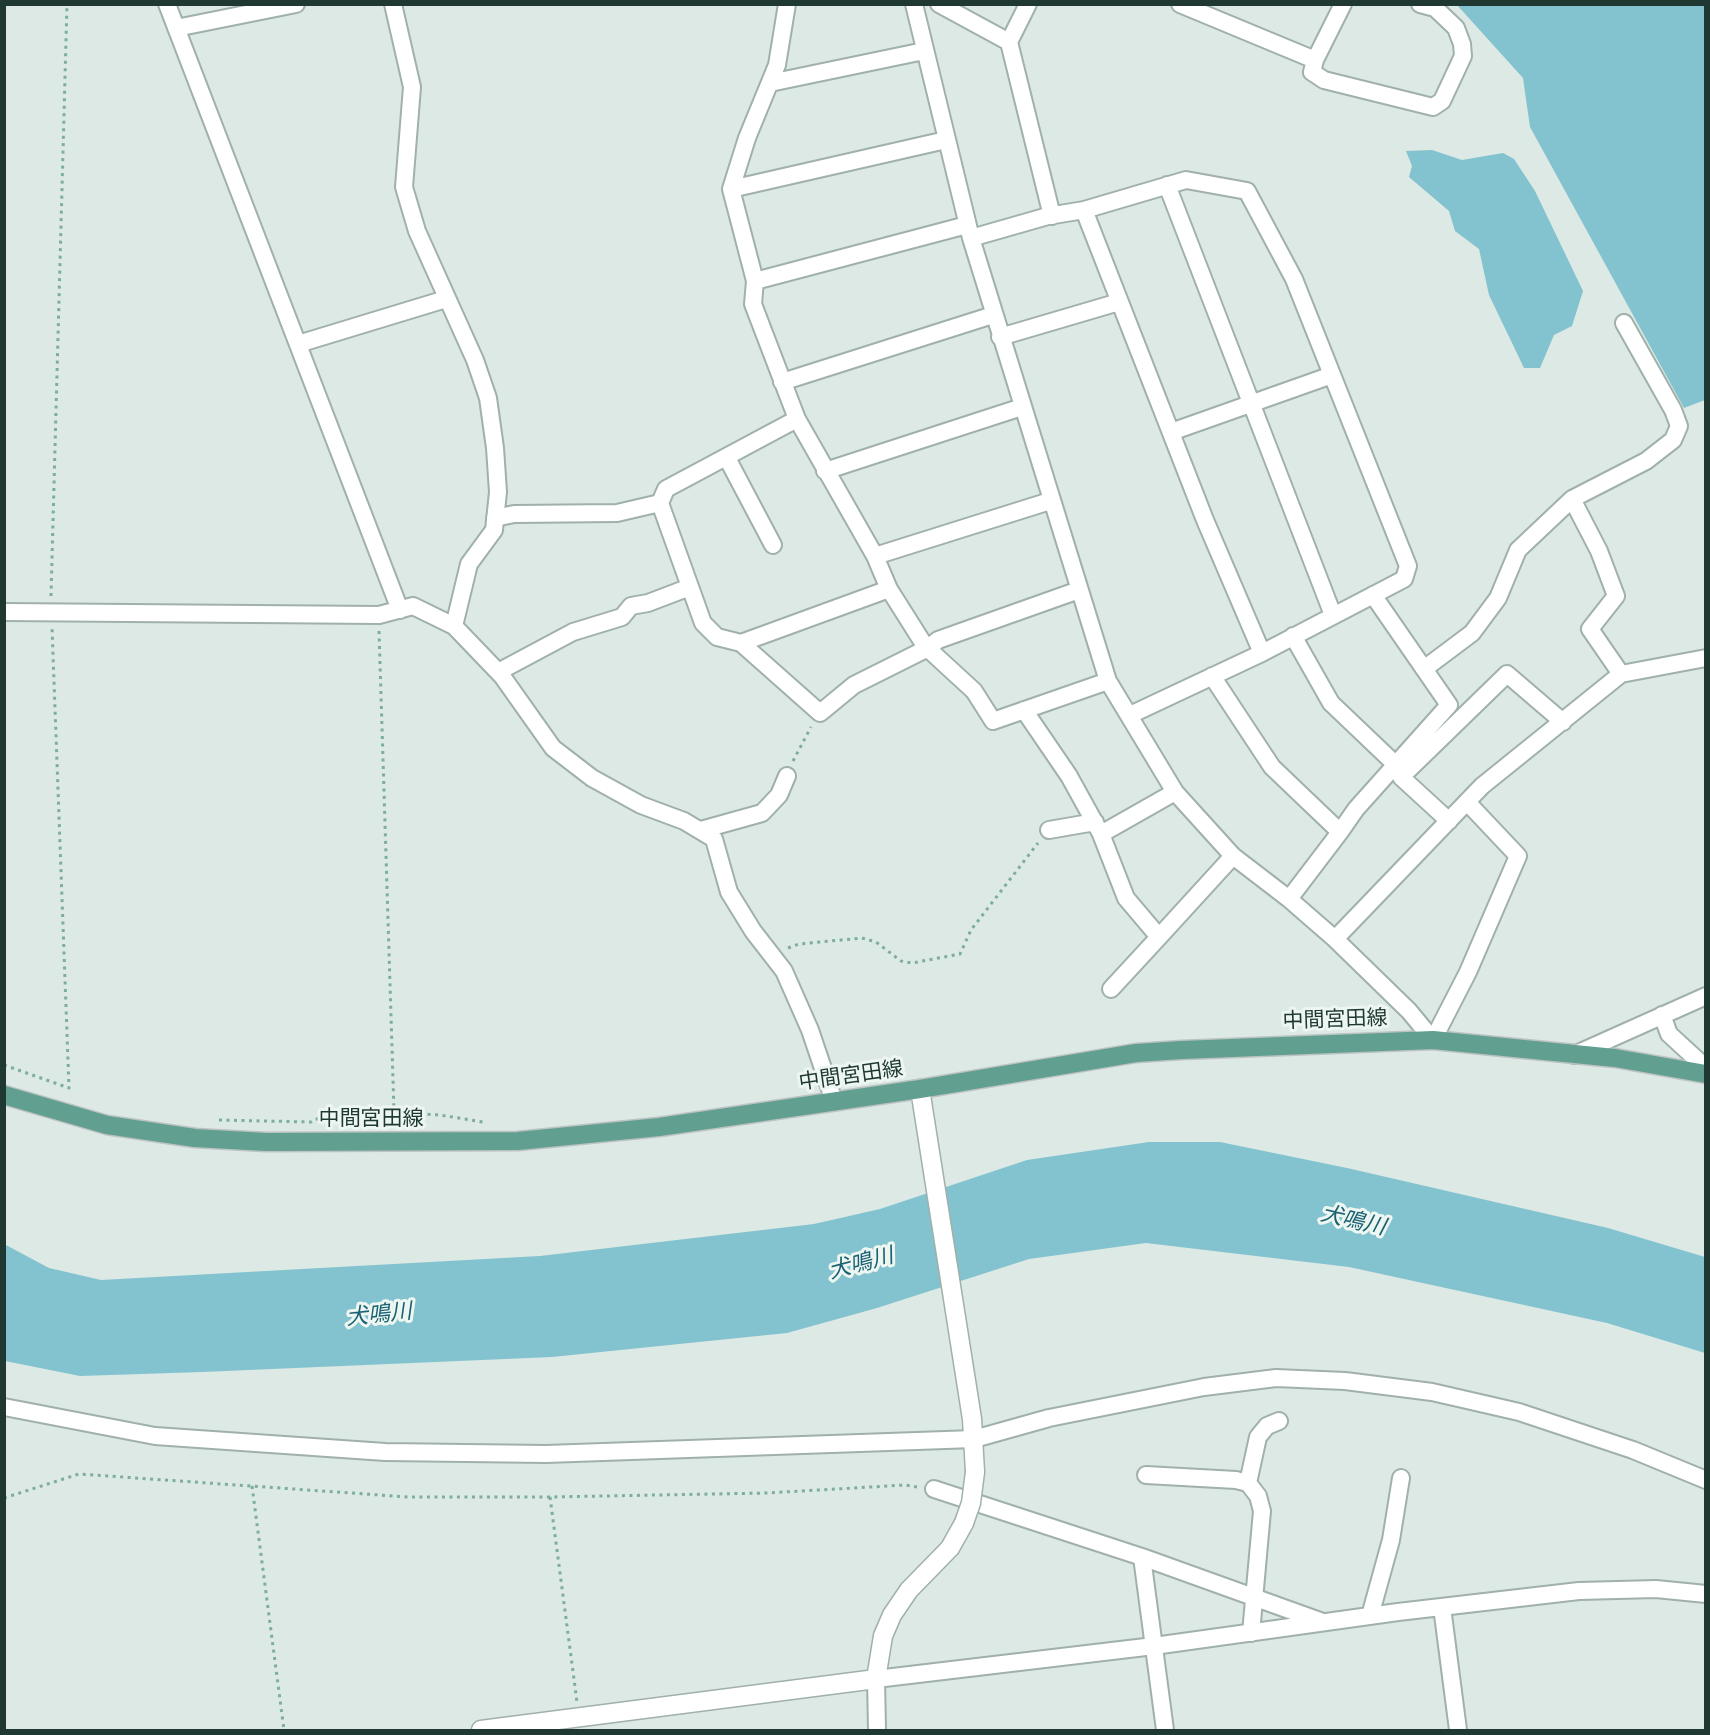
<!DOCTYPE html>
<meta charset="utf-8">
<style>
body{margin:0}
#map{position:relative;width:1710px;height:1735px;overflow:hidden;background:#dde9e4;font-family:"Noto Sans",sans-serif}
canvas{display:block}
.frame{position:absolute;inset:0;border:6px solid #1f3832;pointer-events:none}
</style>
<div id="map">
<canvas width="1710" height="1735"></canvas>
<div class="frame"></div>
</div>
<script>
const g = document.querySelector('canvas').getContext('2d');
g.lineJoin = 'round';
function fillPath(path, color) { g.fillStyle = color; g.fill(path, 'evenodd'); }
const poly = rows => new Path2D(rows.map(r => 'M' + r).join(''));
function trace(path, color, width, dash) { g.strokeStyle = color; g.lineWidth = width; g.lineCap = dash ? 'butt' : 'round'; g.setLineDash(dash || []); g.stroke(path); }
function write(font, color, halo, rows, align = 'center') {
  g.font = font + ' "Noto Sans","Noto Sans JP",sans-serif'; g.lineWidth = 6; g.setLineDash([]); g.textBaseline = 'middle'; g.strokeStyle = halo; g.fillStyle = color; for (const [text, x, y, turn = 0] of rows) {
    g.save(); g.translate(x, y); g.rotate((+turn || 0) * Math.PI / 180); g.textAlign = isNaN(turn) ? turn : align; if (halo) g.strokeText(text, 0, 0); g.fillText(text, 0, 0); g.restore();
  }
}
fillPath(poly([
 [1457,5,1705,5,1705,400,1684,408,1530,127,1523,78],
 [1432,150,1462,160,1503,153,1514,159,1535,191,1583,291,1572,326,1554,335,1540,368,1524,368,1489,295,1479,249,1455,231,1449,211,1409,177,1412,166,1406,151],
 [1149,1142,1220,1142,1347,1168,1608,1228,1705,1257,1705,1353,1607,1323,1349,1267,1146,1243,1029,1259,877,1308,787,1333,552,1357,202,1372,80,1376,5,1361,4,1244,49,1268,101,1280,540,1256,814,1224,880,1209,1027,1160]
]), '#83c2cf');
const minor = poly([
 [167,4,400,610],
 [393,4,412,87,404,187,417,231,475,360,488,398,495,448,498,492,494,530,469,564,454,626],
 [787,4,777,65,747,138,731,189,755,281,753,304,797,419,875,556,889,589,925,646,974,691,993,721,1108,681],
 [914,4,971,238,1108,681,1175,792,1233,856,1289,899,1335,939,1409,1011,1433,1040,1468,972,1518,856,1467,802],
 [939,4,1009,42,1028,4],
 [1180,4,1315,60],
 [1343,4,1315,60,1312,72,1324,80,1433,107,1442,101,1463,56,1462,44,1456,28,1435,8,1420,4],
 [176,28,296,4],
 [1009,42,1052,216],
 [770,83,924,51],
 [1167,185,1333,615],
 [731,189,946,140],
 [1084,210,1205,520,1262,653],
 [971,238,1048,216,1084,210,1186,180,1247,191,1294,279,1408,566,1404,579,1262,653,1130,715],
 [755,281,967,225],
 [1000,337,1119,302],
 [298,344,446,299],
 [782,382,993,315],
 [1171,432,1332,375],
 [727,458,773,545],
 [825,471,1022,407],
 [1572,499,1646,461,1673,440,1679,426,1673,410,1624,323],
 [495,518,514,514,617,513,660,503],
 [875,556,1050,501],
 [889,589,741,643,820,713,854,685,928,648,938,640,1079,590],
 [4,612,379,615,413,606,454,626,502,676,553,748,592,778,641,805,684,821,714,839,729,892,753,931,784,971,810,1030,834,1101],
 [1293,636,1331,703,1395,764],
 [741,643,717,637,703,623,660,503,666,489,797,419],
 [1424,669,1472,633,1498,598,1518,550,1572,499,1599,551,1616,596,1590,629,1621,674],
 [498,672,573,632,622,617,631,606,648,603,690,587],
 [1212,676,1272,767,1340,832,1356,809,1449,705,1373,595],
 [1024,710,1069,776,1101,834,1175,792],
 [1449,821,1401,777,1507,674,1563,722],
 [701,830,762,813,779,795,787,776],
 [1049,830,1095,822],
 [1101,834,1126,898,1159,937,1233,856],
 [1289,899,1340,832],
 [1335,939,1482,786,1621,674,1706,658],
 [1111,989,1159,937],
 [1662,1015,1669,1034,1706,1068],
 [1574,1055,1706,996],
 [4,1407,155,1436,385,1452,546,1454,974,1439,1049,1418,1204,1387,1276,1378,1345,1381,1432,1392,1519,1412,1633,1450,1706,1480],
 [1146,1475,1236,1480,1248,1483,1258,1496,1262,1511,1251,1633],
 [1248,1483,1258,1437,1267,1426,1279,1421],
 [934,1489,1142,1557,1320,1621],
 [1142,1557,1165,1730],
 [1442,1607,1458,1730],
 [1370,1616,1391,1540,1401,1478],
 [877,1730,876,1679,1154,1646,1398,1612,1579,1591,1656,1589,1706,1594]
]);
const tertiary = poly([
 [920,1089,972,1419,975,1472],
 [481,1730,876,1679,883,1636,892,1615,909,1590,950,1548,964,1523]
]);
const primary = poly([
 [4,1095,107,1125,195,1138,266,1142,518,1141,659,1127,920,1089,1136,1053,1182,1050,1433,1040,1615,1058,1706,1074]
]);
trace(minor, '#a0b0ab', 20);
trace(tertiary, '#a0b0ab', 21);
trace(primary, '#bcc3c2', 21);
trace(poly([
 [51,596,67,4],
 [379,631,394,1112],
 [793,761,811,727],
 [788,948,799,944,862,938,876,942,901,961,912,963,960,954,971,930,1038,843],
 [4,1065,69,1088,52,627],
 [219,1120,311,1122,321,1117,394,1112,440,1115,483,1122],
 [252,1486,284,1730],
 [550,1497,577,1702],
 [4,1498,79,1474,408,1497,550,1497,767,1493,905,1485,917,1487]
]), '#7dad9f', 3, [3, 4.5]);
trace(minor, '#fff', 16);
trace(tertiary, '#fff', 18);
trace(primary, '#619f90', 18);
const tertiaryBridge = poly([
 [964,1523,971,1503,975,1472]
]);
trace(tertiaryBridge, '#a0b0ab', 21, []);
trace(tertiaryBridge, '#fff', 18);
write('21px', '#1f3832', '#edf6f1', [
 ["中間宮田線",1335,1020,-2],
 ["中間宮田線",851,1076,-8],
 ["中間宮田線",371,1119]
]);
write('italic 22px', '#1a6273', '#edf6f1', [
 ["犬鳴川",1353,1221,13],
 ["犬鳴川",861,1264,-15],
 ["犬鳴川",379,1315,-6]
]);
</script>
